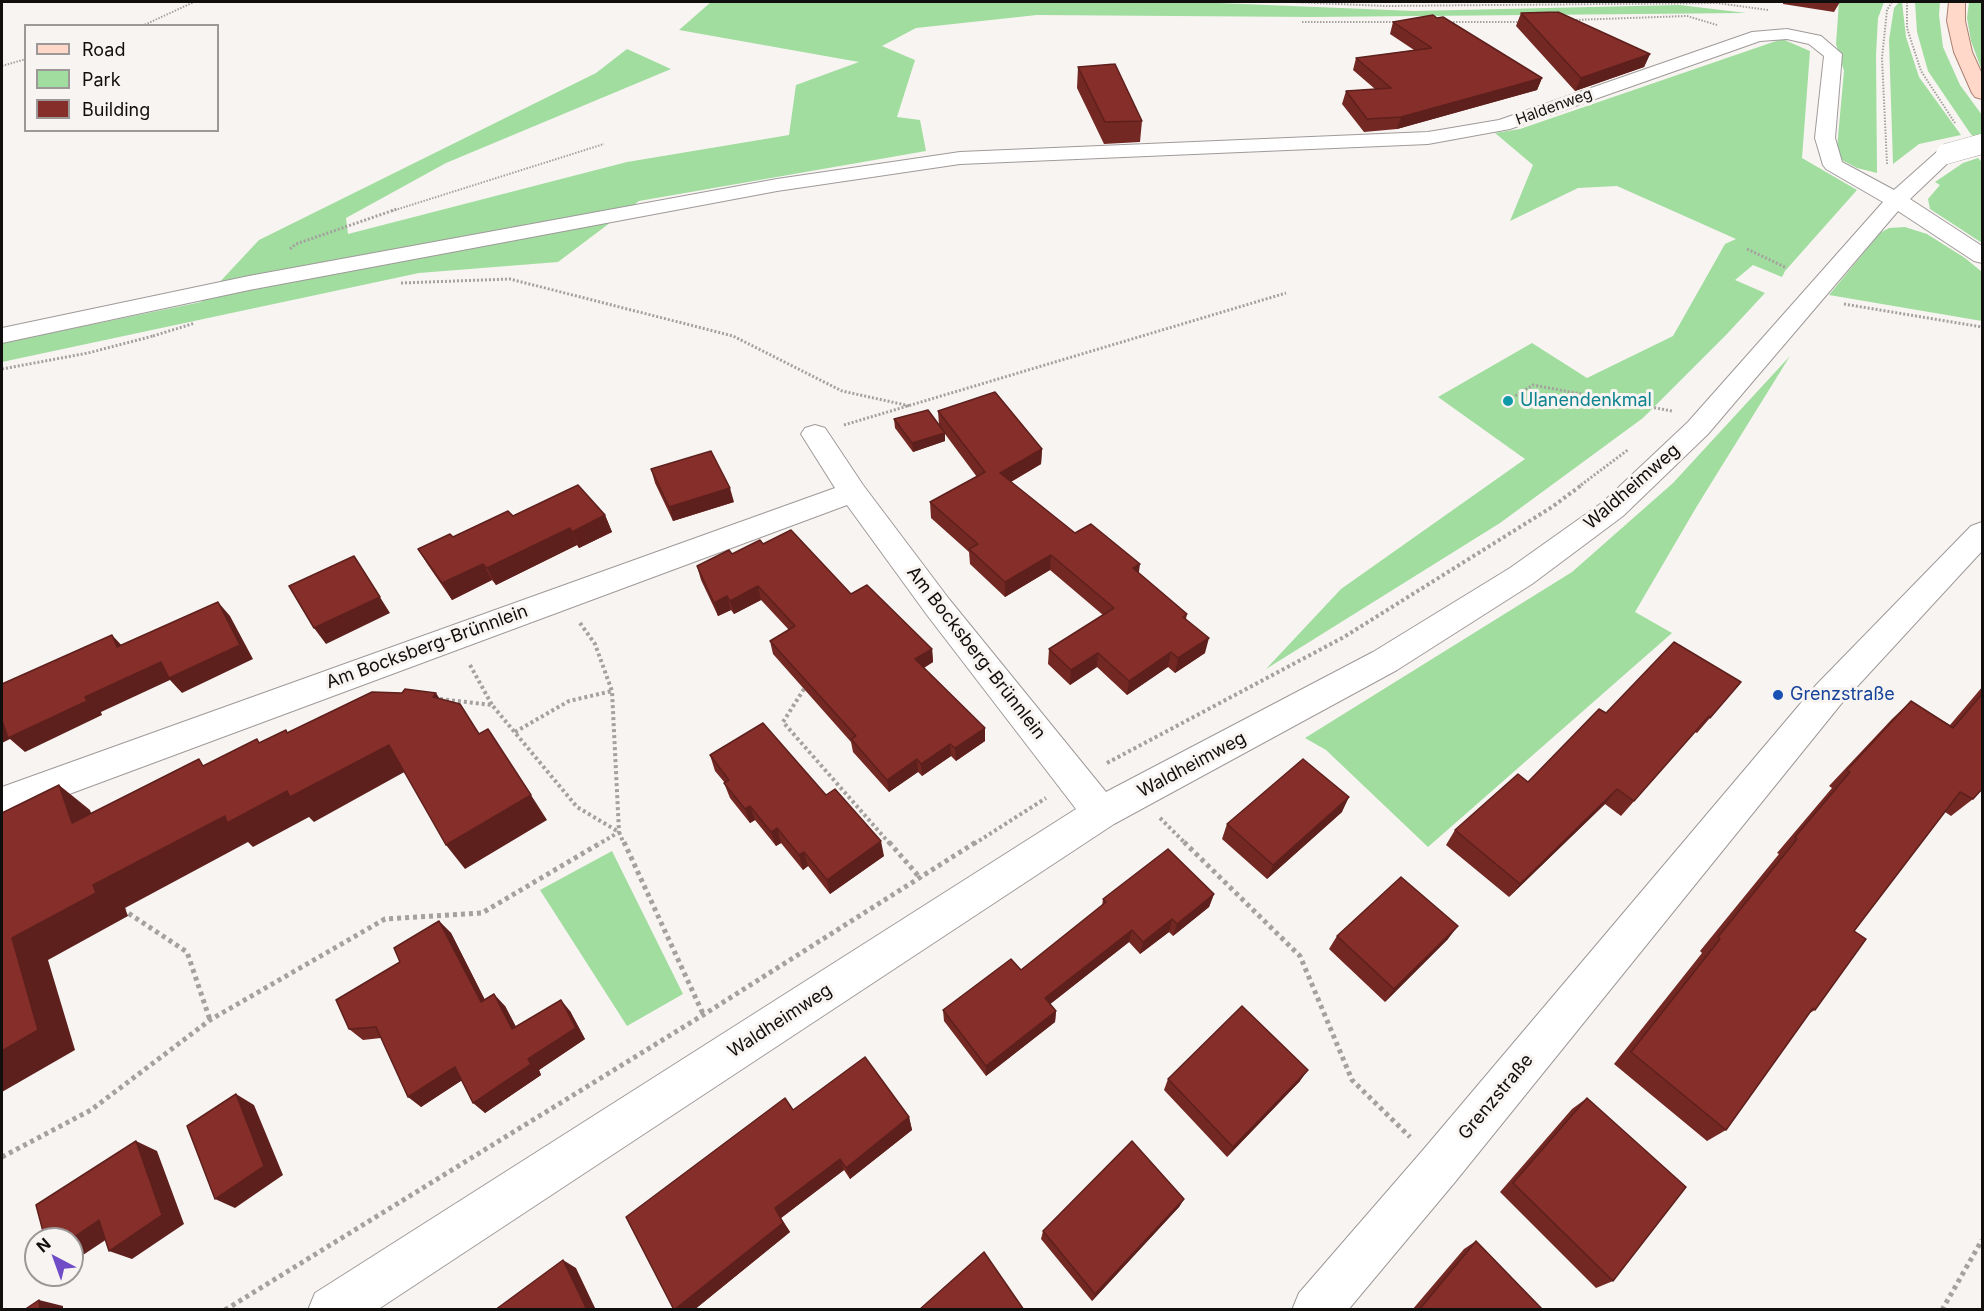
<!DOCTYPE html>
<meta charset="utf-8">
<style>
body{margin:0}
#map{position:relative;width:1984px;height:1311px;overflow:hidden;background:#f8f4f2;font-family:Inter,sans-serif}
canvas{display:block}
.frame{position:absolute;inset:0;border:3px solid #100f0e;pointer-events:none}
.legend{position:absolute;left:24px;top:24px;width:195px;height:108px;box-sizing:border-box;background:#f8f4f2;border:2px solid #9b9897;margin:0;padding:8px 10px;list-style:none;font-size:18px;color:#100f0e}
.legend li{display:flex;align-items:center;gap:12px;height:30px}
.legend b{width:30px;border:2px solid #9b9897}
.north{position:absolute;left:24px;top:1227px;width:60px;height:60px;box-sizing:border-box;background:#f8f4f2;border:2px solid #9b9897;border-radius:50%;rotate:319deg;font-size:16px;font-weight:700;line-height:24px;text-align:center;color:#100f0e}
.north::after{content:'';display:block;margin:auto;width:21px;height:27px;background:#704dc6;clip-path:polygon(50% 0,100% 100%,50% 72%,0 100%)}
</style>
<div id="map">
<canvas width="1984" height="1311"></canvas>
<div class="frame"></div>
<ul class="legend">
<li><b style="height:8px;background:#ffd8c9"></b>Road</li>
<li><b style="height:16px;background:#a1dd9f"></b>Park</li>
<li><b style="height:16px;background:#862e29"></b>Building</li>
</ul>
<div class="north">N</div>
</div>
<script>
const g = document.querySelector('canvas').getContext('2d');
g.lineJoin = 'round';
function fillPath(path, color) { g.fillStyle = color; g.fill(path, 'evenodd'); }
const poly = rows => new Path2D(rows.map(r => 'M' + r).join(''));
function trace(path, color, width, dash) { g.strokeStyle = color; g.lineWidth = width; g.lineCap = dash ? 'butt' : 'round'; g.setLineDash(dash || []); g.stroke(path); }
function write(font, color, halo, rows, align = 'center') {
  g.font = font + ' Inter,sans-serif'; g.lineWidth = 6; g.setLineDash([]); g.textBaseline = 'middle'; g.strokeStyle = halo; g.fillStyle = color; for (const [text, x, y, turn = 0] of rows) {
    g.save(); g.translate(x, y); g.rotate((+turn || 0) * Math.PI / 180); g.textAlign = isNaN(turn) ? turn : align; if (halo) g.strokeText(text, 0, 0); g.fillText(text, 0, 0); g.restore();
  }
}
fillPath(poly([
 [711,2,1194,2,1414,11,1680,5,1746,13,1312,17,1037,15,916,28,882,46,915,60,897,117,920,120,926,151,639,201,558,262,419,273,2,362,2,343,201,302,259,240,596,73,627,49,671,69,446,163,346,218,348,234,627,162,789,135,796,85,859,62,679,30],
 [1839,2,1884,2,1878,18,1876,55,1877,173,1857,168,1842,160,1837,148,1844,71,1836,44],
 [1899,2,1902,2,1906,37,1919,77,1961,135,1919,144,1893,164,1889,40,1894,8],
 [1915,2,1940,2,1939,15,1943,47,1960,85,1982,115,1982,147,1970,133,1928,71,1917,32],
 [1969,2,1982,2,1982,71,1971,41,1967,18],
 [1782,39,1810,51,1802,158,1857,190,1785,271,1782,277,1753,265,1735,280,1765,293,1726,335,1643,418,1500,523,1266,669,1341,589,1525,459,1438,397,1532,343,1587,378,1673,336,1725,244,1736,239,1617,186,1578,188,1510,221,1533,165,1495,133,1520,129],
 [1978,158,1982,162,1982,243,1930,209,1928,199,1940,185,1935,182,1963,163],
 [1905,227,1927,234,1965,258,1982,272,1982,321,1829,295,1880,233,1889,228],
 [1790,356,1697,506,1635,612,1672,633,1428,847,1326,750,1305,738,1572,572,1673,483],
 [612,851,683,994,627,1026,540,890]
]), '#a1dd9f');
const minor = poly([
 [1787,29,1821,36,1842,54,1835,138,1842,162,1894,190,1939,150,1946,148,1953,150,1956,154,1953,158,1910,199,1982,246,1982,263,1974,261,1898,211,1708,434,1623,516,1532,584,1397,670,1114,824,377,1310,308,1310,315,1293,1076,809,927,615,847,505,2,819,2,787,835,488,801,434,805,428,815,425,825,428,863,485,949,599,1106,792,1373,652,1510,568,1603,502,1688,422,1883,202,1826,169,1823,165,1815,138,1824,56,1809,44,1787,39,1760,41,1510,129,1428,144,960,164,777,191,249,290,2,343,2,328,249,276,777,179,960,152,1428,132,1499,120,1752,32,1787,29],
 [1982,522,1982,551,1841,704,1455,1182,1348,1310,1292,1310,1299,1293,1423,1150,1817,684,1971,526,1982,522]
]);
const major = poly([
 [1949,2,1965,2,1965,21,1972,52,1982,74,1982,99,1975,97,1972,93,1954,52,1947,21,1949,2]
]);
trace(minor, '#9f9a99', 2);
trace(major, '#ab8170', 2);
trace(poly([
 [1293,2,1385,6,1717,3,1768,10],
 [1907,2,1907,28,1921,71,1955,123],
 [1573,20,1687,16,1717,25],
 [1302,22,1397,22],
 [1450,22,1520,22],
 [142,26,194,2],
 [2,66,26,59],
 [1887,164,1882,58,1887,10,1892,2],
 [392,211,604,144]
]), '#a4a19f', 2, [1.5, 1.5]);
trace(poly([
 [290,249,296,244,397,209],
 [1747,249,1787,268],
 [401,283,510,279,733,336,842,391,910,406],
 [1844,304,1982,327],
 [153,336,195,323],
 [2,369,88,353,153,336],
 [1505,402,1533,385,1672,411],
 [844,425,1286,293],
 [1581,485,1629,449]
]), '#a4a19f', 3, [2, 2]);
trace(poly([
 [580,623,595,644,612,691,619,832,599,844],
 [470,665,492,705],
 [804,689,783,722,890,844],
 [440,699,492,705,577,807,619,832,624,844],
 [515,732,569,701,612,691],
 [1107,763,1344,637,1552,507,1583,484],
 [1160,818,1186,844],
 [974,844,1046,798]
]), '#a4a19f', 4, [3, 3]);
trace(poly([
 [624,842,704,1016],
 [889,842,921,879],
 [1184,842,1300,956,1352,1080,1410,1137],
 [122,909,187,952,210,1020],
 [2,1157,91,1110,210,1020,385,919,482,913,602,842],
 [225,1310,703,1015,976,842],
 [1942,1310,1982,1240]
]), '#a4a19f', 5, [4, 4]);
fillPath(minor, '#fff');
fillPath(major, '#ffd8c9');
const minorBridge = poly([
 [1946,154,1982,144]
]);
trace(minorBridge, '#9f9a99', 21, []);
trace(minorBridge, '#fff', 20);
fillPath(poly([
 [1783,2,1840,2,1834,12,1783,4],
 [1521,13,1650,54,1644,67,1575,91,1516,26],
 [1393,22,1542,78,1537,90,1397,129,1364,132,1342,104,1346,91,1375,89,1353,70,1356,58,1414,50,1390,34],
 [1078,67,1142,121,1140,142,1104,144,1077,88],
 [938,411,1042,449,1041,464,1011,482,1075,533,1139,573,1187,614,1186,619,1205,653,1175,673,1168,667,1127,695,1097,667,1070,685,1048,664,1049,649,1103,615,1050,570,1005,597,970,564,969,552,931,518,930,502,977,477,945,434,945,441,913,452,895,428,894,419,939,425],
 [651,469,734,502,673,521,655,483],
 [605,515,612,532,579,548,577,545,496,585,492,580,452,600,428,565,418,549,513,516],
 [763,544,851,594,932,649,933,662,924,668,985,728,985,741,956,761,951,756,922,776,918,772,889,792,853,752,851,742,773,654,770,641,789,630,761,600,734,614,731,610,718,616,701,580,697,566],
 [1741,682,1697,733,1695,732,1621,816,1605,804,1509,897,1446,845,1455,830,1528,782,1606,713],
 [1983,686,1983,788,1973,799,1951,816,1945,812,1854,931,1815,1010,1808,1014,1726,1130,1707,1141,1614,1064,1702,953,1700,951,1779,854,1777,853,1832,788,1829,786,1892,719,1911,701,1950,725],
 [710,755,826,795,884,856,830,894,808,866,803,870,781,843,776,846,755,820,750,823,730,798,724,783,725,783,715,771],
 [1342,812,1267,879,1222,839,1227,824],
 [1214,894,1209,907,1173,936,1169,932,1140,954,1129,942,1050,1004,1056,1011,1055,1022,986,1076,944,1021,943,1010,1021,970,1102,906,1103,899],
 [439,921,451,933,485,1000,505,1006,516,1027,570,1011,585,1039,539,1070,541,1075,485,1113,462,1080,421,1107,381,1038,363,1040,349,1029,400,962],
 [1337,936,1448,939,1385,1002,1329,949],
 [1168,1079,1300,1081,1227,1157,1164,1090],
 [1587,1098,1613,1281,1596,1288,1500,1192,1572,1109],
 [793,1110,909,1117,912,1130,850,1179,844,1170,781,1218,790,1232,694,1310,674,1310],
 [1184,1199,1179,1207,1092,1301,1041,1239,1043,1231],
 [1476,1241,1543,1310,1412,1310,1464,1249]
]), '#732823');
fillPath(poly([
 [1650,54,1644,67,1575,91,1581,78],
 [1542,78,1537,90,1397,129,1401,117],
 [945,433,945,441,913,452,912,443],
 [1042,449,1041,464,1000,488,1000,473],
 [730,488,734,502,673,521,669,507],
 [605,515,612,532,579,548,572,532],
 [570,528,577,545,496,585,487,568],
 [1051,555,1050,570,1005,597,1005,582],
 [354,556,390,613,326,644,314,628],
 [483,564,492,580,452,600,442,583],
 [1140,564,1138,579,1133,568],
 [758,586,761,600,734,614,730,601],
 [727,596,731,610,718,616,714,603],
 [218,602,230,616,253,659,182,693,170,680,101,712,102,715,25,752,10,739,2,743,2,721,85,697],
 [112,635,126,650,117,647],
 [1209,638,1205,653,1175,673,1178,658],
 [932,649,933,662,916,672,915,659],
 [1171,652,1168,667,1127,695,1129,681],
 [1098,653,1097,667,1070,685,1071,670],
 [436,693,453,719,433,697],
 [985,728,985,741,956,761,955,748],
 [950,744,951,756,922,776,921,764],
 [389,745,408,770,314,822,309,817,253,847,248,842,125,908,128,916,48,960,75,1050,2,1092,2,1051,12,938,93,885,225,816,287,791],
 [917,759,918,772,889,792,887,780],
 [59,785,90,810,103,847,72,823],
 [1617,789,1605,804,1509,897,1520,884],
 [531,795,547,820,465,869,446,845],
 [1349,797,1342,812,1267,879,1273,865],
 [750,806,755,820,750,823,745,809],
 [777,828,781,843,776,846,771,832],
 [881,841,884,856,830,894,827,880],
 [804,852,808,866,803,870,799,855],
 [1214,894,1209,907,1173,936,1177,924],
 [1172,919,1169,932,1140,954,1143,942],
 [439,921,451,933,492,1014,481,1002],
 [1458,926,1448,939,1385,1002,1394,989],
 [1132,930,1129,942,1044,1009,1045,998],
 [494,994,505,1006,523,1040,512,1029],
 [561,1000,570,1011,585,1039,539,1070,541,1075,485,1113,473,1103],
 [1056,1011,1055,1022,986,1076,986,1066],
 [455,1067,467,1077,421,1107,408,1097],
 [1308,1070,1300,1081,1227,1157,1233,1147],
 [236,1094,254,1105,283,1175,235,1208,215,1199],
 [909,1117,912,1130,850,1179,846,1168],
 [136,1141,157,1151,184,1224,132,1259,109,1251],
 [840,1159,844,1170,781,1218,790,1232,694,1310,675,1310,775,1208],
 [1184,1199,1179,1207,1092,1301,1095,1294],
 [99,1220,122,1229,74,1261,72,1260,72,1239,71,1239],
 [563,1260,576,1268,596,1310,587,1310],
 [39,1300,63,1306,63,1310,40,1310]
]), '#5e201d');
const building = poly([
 [1558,12,1650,54,1581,78,1521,13,1558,12],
 [1433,15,1437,18,1443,17,1542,78,1401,117,1367,119,1346,91,1391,88,1356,58,1432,48,1393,22,1433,15],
 [1115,64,1142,121,1105,122,1078,67,1115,64],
 [995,392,1042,449,1000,473,1075,533,1091,524,1140,564,1133,568,1187,614,1183,617,1209,638,1178,658,1171,652,1129,681,1098,653,1071,670,1049,649,1114,608,1051,555,1005,582,969,549,978,544,930,502,985,472,938,411,995,392],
 [928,410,945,433,912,443,894,419,928,410],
 [711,451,730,488,669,507,651,469,711,451],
 [578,485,605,515,572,532,570,528,487,568,483,564,442,583,418,549,450,534,453,537,508,511,513,516,578,485],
 [791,530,851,594,867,585,932,649,915,659,985,728,955,748,950,744,921,764,917,759,887,780,851,739,856,736,770,641,795,626,758,586,730,601,727,596,714,603,697,566,729,550,732,554,760,540,763,544,791,530],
 [354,556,380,597,314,628,289,586,354,556],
 [218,602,240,645,169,678,161,662,85,697,87,701,8,738,2,720,2,721,2,684,112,635,117,647,218,602],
 [1674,642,1741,682,1710,718,1709,716,1634,801,1617,789,1520,884,1455,830,1518,774,1528,782,1599,709,1606,713,1674,642],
 [405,689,436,693,433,697,460,704,479,734,488,729,531,795,446,845,389,745,290,797,287,791,227,823,225,816,93,885,96,893,12,938,38,1030,2,1051,2,813,59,785,72,823,199,759,203,766,257,739,259,743,286,730,287,733,372,692,402,693,405,689],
 [1983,693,1983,788,1973,799,1960,792,1854,931,1866,939,1815,1010,1813,1008,1726,1130,1631,1052,1720,939,1718,937,1797,839,1795,837,1850,772,1847,770,1911,701,1953,728,1983,693],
 [763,723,826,795,835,789,881,841,827,880,804,852,799,855,777,828,771,832,750,806,745,809,724,783,729,780,710,755,763,723],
 [1303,759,1349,797,1273,865,1227,824,1303,759],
 [1168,849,1214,894,1177,924,1172,919,1143,942,1132,930,1045,998,1056,1011,986,1066,943,1010,1011,959,1021,970,1106,902,1103,899,1168,849],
 [1401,877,1458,926,1394,989,1337,936,1401,877],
 [439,921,481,1002,494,994,512,1029,561,1000,576,1028,528,1059,531,1064,473,1103,455,1067,408,1097,376,1027,349,1029,336,1000,400,962,394,948,439,921],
 [1242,1006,1308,1070,1233,1147,1168,1079,1242,1006],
 [865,1057,909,1117,846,1168,840,1159,775,1208,783,1223,674,1310,626,1217,785,1098,793,1110,865,1057],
 [236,1094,264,1166,215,1199,187,1126,236,1094],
 [1587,1098,1686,1187,1613,1281,1513,1183,1587,1098],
 [136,1141,162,1215,109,1251,99,1220,71,1239,45,1239,36,1205,136,1141],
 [1132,1141,1184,1199,1095,1294,1043,1231,1132,1141],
 [1476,1241,1543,1310,1419,1310,1476,1241],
 [984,1252,1024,1310,919,1310,984,1252],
 [563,1260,587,1310,495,1310,563,1260],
 [39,1300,40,1310,24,1310,39,1300]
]);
fillPath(building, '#862e29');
trace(building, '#5e201d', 1.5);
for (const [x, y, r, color] of [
 [1508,401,6,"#0f9aa8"],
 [1778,695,6,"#1a4fb4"]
]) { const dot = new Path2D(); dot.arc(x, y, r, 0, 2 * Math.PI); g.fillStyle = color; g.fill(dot); trace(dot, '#f8f4f2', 2); }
write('15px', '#100f0e', '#f8f4f2', [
 ["Haldenweg",1554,107,-20]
]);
write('18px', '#0d838f', '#f8f4f2', [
 ["Ulanendenkmal",1520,401]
], 'left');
write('18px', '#100f0e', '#f8f4f2', [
 ["Waldheimweg",1632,487,-41],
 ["Am Bocksberg-Brünnlein",427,647,-20],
 ["Am Bocksberg-Brünnlein",976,653,52],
 ["Waldheimweg",1192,765,-28],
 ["Waldheimweg",780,1021,-33],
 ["Grenzstraße",1496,1097,-50]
]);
write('18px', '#164399', '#f8f4f2', [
 ["Grenzstraße",1790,695]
], 'left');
</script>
